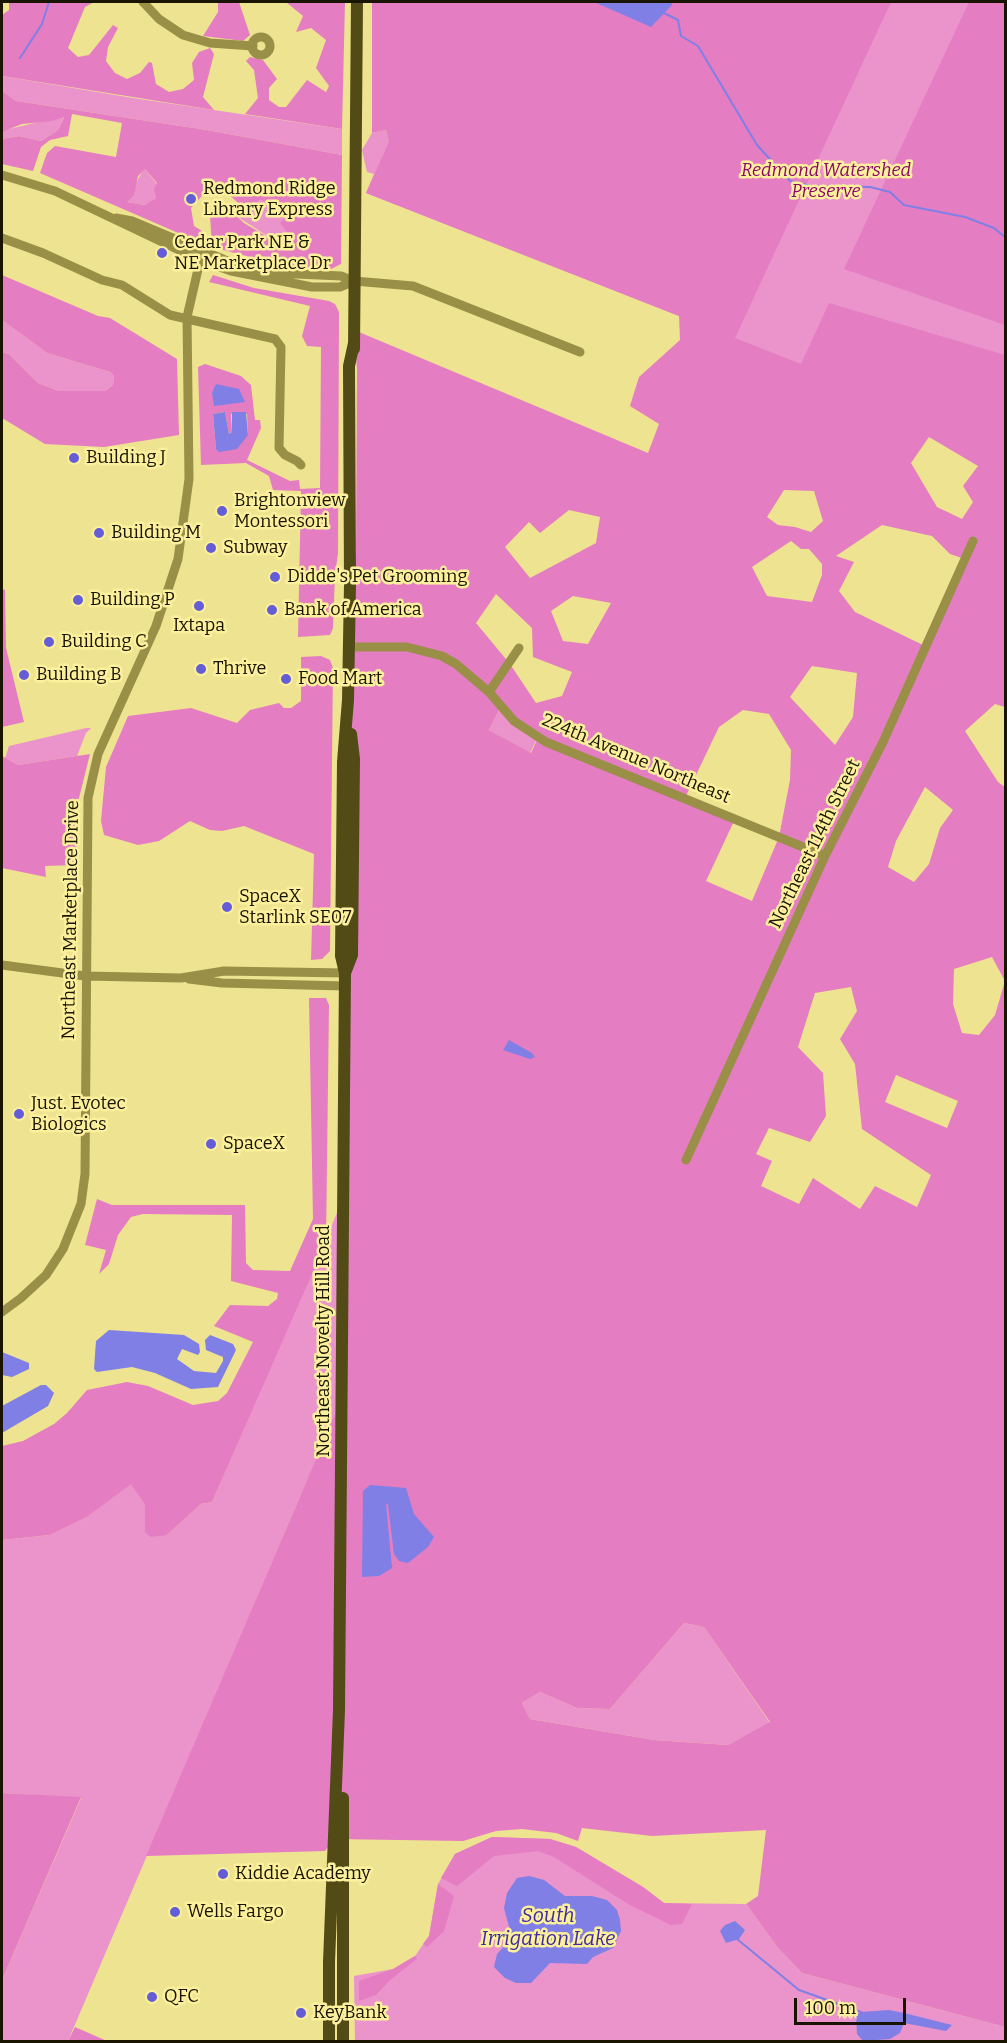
<!DOCTYPE html>
<style>
body{margin:0}
#map{position:relative;width:1007px;height:2043px;overflow:hidden;background:#eee390;font-family:Bitter,serif}
canvas{display:block}
.frame{position:absolute;inset:0;border:3px solid #181400;pointer-events:none}
.scale{position:absolute;left:794px;top:1998px;width:112px;height:27px;box-sizing:border-box;border:3px solid #181400;border-top:0;padding-left:8px;font-size:18px;line-height:21px;white-space:nowrap;color:#181400;-webkit-text-stroke:4px #fcf09d;paint-order:stroke}
</style>
<div id="map">
<canvas width="1007" height="2043"></canvas>
<div class="frame"></div>
<div class="scale">100 m</div>
</div>
<script>
const g = document.querySelector('canvas').getContext('2d');
g.lineJoin = 'round';
function fillPath(path, color) { g.fillStyle = color; g.fill(path, 'evenodd'); }
const poly = rows => new Path2D(rows.map(r => 'M' + r).join(''));
function trace(path, color, width, dash) { g.strokeStyle = color; g.lineWidth = width; g.lineCap = dash ? 'butt' : 'round'; g.setLineDash(dash || []); g.stroke(path); }
function write(font, color, halo, rows, align = 'center') {
  g.font = font + ' Bitter,serif'; g.lineWidth = 5; g.setLineDash([]); g.textBaseline = 'middle'; g.strokeStyle = halo; g.fillStyle = color; for (const [text, x, y, turn = 0] of rows) {
    g.save(); g.translate(x, y); g.rotate((+turn || 0) * Math.PI / 180); g.textAlign = isNaN(turn) ? turn : align; if (halo) g.strokeText(text, 0, 0); g.fillText(text, 0, 0); g.restore();
  }
}
fillPath(poly([
 [454,2,1005,2,1005,445,801,365,298,1501,68,2041,2,2041,2,1980,81,1798,2,1793,2,1540,50,1535,87,1517,131,1483,145,1505,145,1532,167,1535,201,1504,212,1502,343,1199,735,338,366,193,374,174,367,172,362,150,372,133,386,130,389,141],
 [2,76,133,98,342,129,342,155,207,130,16,101,2,91],
 [64,116,58,130,41,141,19,136,2,139,2,132,5,130],
 [144,168,157,184,155,189,156,198,146,205,126,202],
 [259,200,276,204,290,214,289,250,238,217],
 [2,320,47,353,110,372,114,376,113,385,105,391,59,391,38,383,9,354,2,352],
 [500,708,538,737,530,753,489,730],
 [86,728,91,728,86,733,77,756,18,765,5,758,9,746],
 [684,1623,704,1627,770,1723,728,1745,654,1740,530,1719,522,1703,540,1692,577,1708,610,1709],
 [492,1837,550,1839,576,1847,643,1887,664,1903,746,1904,778,1948,802,1973,1005,2027,1005,2041,355,2041,354,1976,393,1969,415,1956,429,1936,438,1884,455,1854]
]), '#ea94cb');
fillPath(poly([
 [9,2,94,2,85,7,68,48,78,57,89,55,113,25,118,28,108,47,106,61,115,73,127,79,140,73,149,62,152,63,156,84,169,92,183,89,194,80,192,63,199,52,210,48,214,54,203,97,214,110,2,76,2,15,9,10],
 [218,2,239,2,250,35,243,41,203,36,218,12],
 [286,2,345,2,342,129,245,114,258,98,254,70,246,61,250,57,263,60,277,79,269,88,269,100,279,107,286,107,307,80,326,92,329,86,316,68,326,40,311,28,296,32,303,16],
 [372,2,891,2,735,338,801,364,829,303,1005,355,1005,707,995,704,965,731,998,782,1006,788,1005,2027,802,1973,778,1948,746,1904,758,1896,766,1830,652,1836,582,1828,578,1841,556,1833,522,1829,496,1831,463,1841,334,1839,325,1851,146,1856,343,1396,348,700,350,584,356,554,357,370,354,330,648,453,659,424,630,406,639,377,680,340,679,316,366,193,389,142,386,130,372,133],
 [929,437,978,466,963,486,973,502,962,519,937,507,911,463],
 [784,490,814,491,823,521,811,532,795,527,778,525,767,517],
 [569,510,600,517,596,543,530,578,505,547,529,522,540,533],
 [882,525,932,536,950,554,965,559,925,646,855,612,839,591,854,562,836,556],
 [791,541,801,549,809,549,822,564,822,575,812,602,767,596,752,567],
 [496,594,532,628,533,657,572,672,562,696,536,703,510,664,476,623],
 [573,596,611,603,588,644,563,641,551,611],
 [812,666,857,673,853,717,835,745,790,697],
 [500,708,538,738,531,753,489,730],
 [743,710,769,714,791,750,790,780,779,837,752,901,706,881,735,819,685,798,719,727],
 [925,787,953,810,940,828,929,864,914,882,888,867,896,841],
 [992,957,1005,981,995,1015,979,1035,962,1033,953,1004,954,969],
 [851,987,857,1011,840,1039,855,1064,862,1129,931,1175,917,1207,875,1186,860,1209,813,1178,799,1204,761,1186,772,1161,756,1154,769,1128,810,1142,826,1116,823,1073,798,1047,815,993],
 [896,1075,958,1101,947,1128,885,1102],
 [684,1623,704,1627,770,1722,728,1745,654,1740,530,1719,522,1703,540,1692,577,1708,610,1709],
 [969,2,1005,2,1005,325,844,269],
 [2,91,16,101,207,130,342,155,341,264,331,269,285,266,212,247,210,215,212,212,216,216,225,205,244,223,288,249,290,236,280,223,290,214,276,204,259,200,248,212,223,189,218,194,210,187,191,208,194,226,202,231,199,242,40,173,47,153,55,146,116,157,122,123,72,114,68,136,50,140,41,147,33,171,2,164,2,139,19,136,41,141,58,130,64,117,52,121,22,124,2,132],
 [145,169,157,183,154,189,156,198,145,205,127,202,134,195,138,176],
 [2,275,98,316,110,318,177,359,179,435,104,447,45,444,2,418,2,352,9,354,38,383,59,391,105,391,113,385,114,376,110,372,47,353,2,320],
 [213,275,254,288,329,301,335,304,339,312,338,553,335,575,333,628,330,635,298,637,301,491,273,490,269,476,246,463,201,465,198,367,205,364,241,376,251,385,255,420,260,420,261,428,247,460,290,481,299,480,300,489,320,488,321,347,307,346,302,336,310,306,209,282],
 [225,412,229,434,232,432,231,414,247,414,248,435,216,449,213,414],
 [2,589,5,590,6,648,24,722,2,727],
 [321,656,330,660,333,668,330,951,322,959,311,960,314,854,244,826,222,831,210,830,190,821,159,841,138,845,104,835,101,821,106,767,128,716,191,708,237,723,250,710,279,703,284,708,291,708,301,701,301,657],
 [90,754,78,802,77,865,45,866,46,877,2,868,2,756,18,765],
 [309,998,326,998,329,1005,326,1242,212,1502,201,1504,167,1535,151,1537,145,1532,145,1505,131,1484,87,1517,50,1535,2,1540,2,1446,23,1441,54,1424,67,1413,87,1390,127,1382,148,1386,193,1405,218,1401,227,1393,253,1342,214,1326,230,1305,268,1306,277,1299,278,1293,231,1281,232,1215,143,1214,131,1217,118,1235,109,1264,99,1274,106,1250,85,1245,97,1199,112,1205,245,1205,246,1263,253,1270,290,1271,313,1219],
 [2,1793,81,1797,2,1980],
 [492,1837,550,1839,576,1847,643,1887,664,1903,692,1904,682,1924,671,1925,628,1904,554,1857,538,1851,494,1856,457,1886,441,1878,455,1854],
 [438,1884,454,1896,444,1931,427,1947,423,1944,429,1936],
 [415,1956,417,1959,390,1980,376,1995,359,2001,359,1981,393,1969],
 [75,2027,107,2041,68,2041]
]), '#e57dc2');
fillPath(poly([
 [594,2,672,2,672,5,651,27],
 [216,384,239,389,245,402,214,406,212,393],
 [225,412,229,434,232,432,232,412,246,412,248,435,237,449,219,452,216,449,213,414],
 [509,1040,532,1053,535,1057,530,1059,503,1050],
 [109,1330,184,1335,199,1344,200,1352,198,1355,182,1349,177,1359,194,1371,216,1373,223,1361,223,1357,206,1350,205,1340,210,1335,233,1344,236,1350,218,1387,191,1389,155,1373,132,1367,97,1372,94,1369,96,1341],
 [2,1352,29,1363,29,1369,12,1377,2,1375],
 [41,1385,46,1385,54,1393,48,1406,2,1433,2,1406],
 [370,1485,406,1488,414,1514,434,1537,428,1547,408,1563,399,1561,394,1554,388,1505,386,1503,392,1568,379,1576,362,1577,363,1491],
 [529,1876,544,1880,565,1896,592,1896,607,1900,617,1910,620,1920,621,1931,613,1948,593,1957,587,1964,550,1963,531,1983,516,1983,505,1978,494,1967,497,1954,512,1938,504,1908,507,1893,517,1878],
 [735,1921,745,1930,739,1939,726,1943,720,1931,725,1925],
 [889,2010,904,2013,952,2025,946,2031,904,2023,900,2033,890,2039,863,2041,857,2034,856,2015,861,2012]
]), '#7f7fe6');
trace(poly([
 [664,13,678,20,681,36,698,46,757,145,790,181,811,186,870,187,890,192,904,205,965,217,994,228,1006,238],
 [20,58,42,24,49,2],
 [737,1939,799,1990,861,2012]
]), '#7f7fe6', 2);
trace(poly([
 [143,2,159,19,183,35,210,43,253,46],
 '252 46a9 9 0 1 1 18 0a9 9 0 1 1-18 0Z',
 [2,175,55,191,200,260,231,271,312,287,340,287,354,281],
 [116,218,132,221,225,260,274,273,341,276,354,281,413,286,580,352],
 [2,238,43,253,102,280,122,285,170,315,275,339,281,347,279,448,285,455,297,461,301,465],
 [349,647,407,647,442,656,456,664,489,692,514,721,546,742,825,856],
 [489,692,519,648],
 [2,965,85,976,181,978,224,971,345,973],
 [189,979,222,983,345,986],
 [686,1160,825,856,883,742,973,541],
 [2,1312,21,1298,46,1275,63,1249,81,1204,85,1174,88,798,98,754,156,626,178,559,189,479,187,317,202,252]
]), '#998f46', 9);
trace(poly([
 [354,349,357,2],
 [345,973,352,955,354,759,351,734],
 [343,1798,343,2042],
 [329,2042,329,1962,339,1710,345,973,341,956,343,762,348,700,350,584,349,366,354,343]
]), '#524b16', 12);
for (const [x, y, r, color] of [
 [191,199,6,"#645dd6"],
 [162,253,6,"#645dd6"],
 [74,458,6,"#645dd6"],
 [222,511,6,"#645dd6"],
 [99,533,6,"#645dd6"],
 [211,548,6,"#645dd6"],
 [275,577,6,"#645dd6"],
 [78,600,6,"#645dd6"],
 [199,606,6,"#645dd6"],
 [272,610,6,"#645dd6"],
 [49,642,6,"#645dd6"],
 [201,669,6,"#645dd6"],
 [24,675,6,"#645dd6"],
 [286,679,6,"#645dd6"],
 [227,907,6,"#645dd6"],
 [19,1114,6,"#645dd6"],
 [211,1144,6,"#645dd6"],
 [223,1874,6,"#645dd6"],
 [175,1912,6,"#645dd6"],
 [152,1997,6,"#645dd6"],
 [301,2013,6,"#645dd6"]
]) { const dot = new Path2D(); dot.arc(x, y, r, 0, 2 * Math.PI); g.fillStyle = color; g.fill(dot); trace(dot, '#fcf09d', 2); }
write('italic 18px', '#8b066c', '#fcf09d', [
 ["Redmond Watershed",826,171],
 ["Preserve",826,192]
]);
write('18px', '#181400', '#fcf09d', [
 ["Redmond Ridge",203,189],
 ["Library Express",203,210],
 ["Cedar Park NE &",174,243],
 ["NE Marketplace Dr",174,264],
 ["Building J",86,458],
 ["Brightonview",234,501],
 ["Montessori",234,522],
 ["Building M",111,533],
 ["Subway",223,548],
 ["Didde's Pet Grooming",287,577],
 ["Building P",90,600],
 ["Bank of America",284,610],
 ["Ixtapa",199,626,"center"],
 ["Building C",61,642],
 ["Thrive",213,669],
 ["Building B",36,675],
 ["Food Mart",298,679],
 ["SpaceX",239,897],
 ["Starlink SE07",239,918],
 ["Just. Evotec",31,1104],
 ["Biologics",31,1125],
 ["SpaceX",223,1144],
 ["Kiddie Academy",235,1874],
 ["Wells Fargo",187,1912],
 ["QFC",164,1997],
 ["KeyBank",313,2013]
], 'left');
write('18px', '#181400', '#fcf09d', [
 ["224th Avenue Northeast",636,759,23],
 ["Northeast 114th Street",815,844,-64],
 ["Northeast Marketplace Drive",71,920,-89],
 ["Northeast Novelty Hill Road",324,1341,-90]
]);
write('italic 20px', '#3d2aa2', '#fcf09d', [
 ["South",548,1916],
 ["Irrigation Lake",548,1939]
]);
</script>
